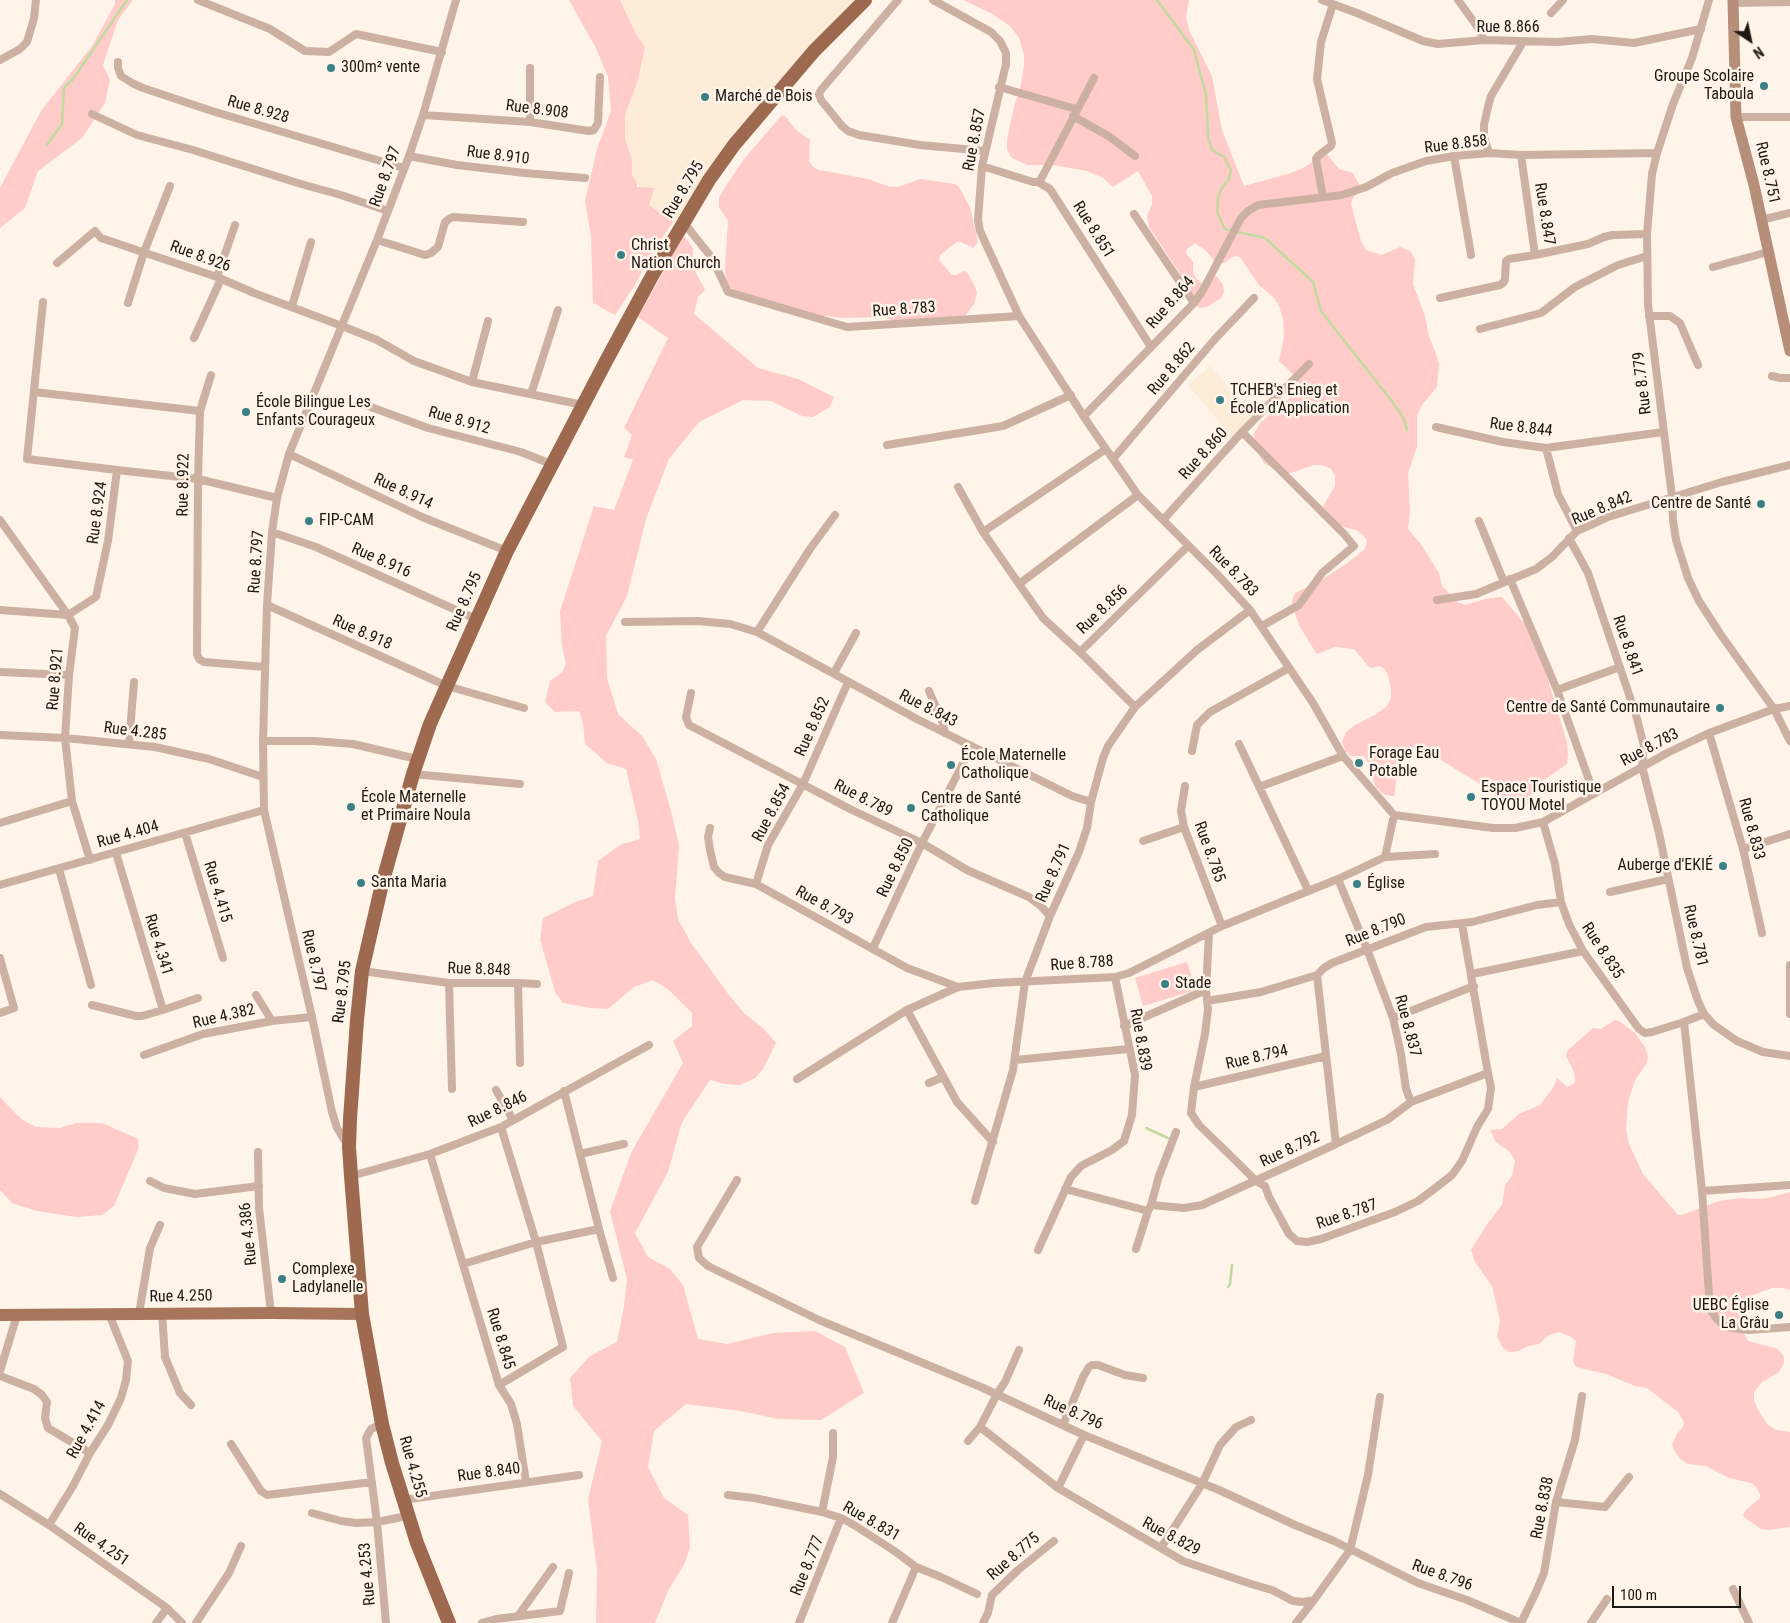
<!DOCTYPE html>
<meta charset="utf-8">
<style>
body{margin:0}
#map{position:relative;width:1790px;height:1623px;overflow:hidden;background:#fef4e9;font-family:"Roboto Condensed",sans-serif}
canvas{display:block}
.north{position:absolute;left:1725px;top:15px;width:50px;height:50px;-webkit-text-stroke:4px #fef4e9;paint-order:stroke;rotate:146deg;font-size:14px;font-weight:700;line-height:20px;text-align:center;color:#1e1812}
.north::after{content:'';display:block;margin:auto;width:18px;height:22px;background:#1e1812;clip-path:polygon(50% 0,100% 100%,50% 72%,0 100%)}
.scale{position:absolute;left:1612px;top:1586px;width:129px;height:22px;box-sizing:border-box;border:2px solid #1e1812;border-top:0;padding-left:6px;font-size:15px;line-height:18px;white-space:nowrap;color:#1e1812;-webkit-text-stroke:4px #fef4e9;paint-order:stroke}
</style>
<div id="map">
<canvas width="1790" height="1623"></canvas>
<div class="north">N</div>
<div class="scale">100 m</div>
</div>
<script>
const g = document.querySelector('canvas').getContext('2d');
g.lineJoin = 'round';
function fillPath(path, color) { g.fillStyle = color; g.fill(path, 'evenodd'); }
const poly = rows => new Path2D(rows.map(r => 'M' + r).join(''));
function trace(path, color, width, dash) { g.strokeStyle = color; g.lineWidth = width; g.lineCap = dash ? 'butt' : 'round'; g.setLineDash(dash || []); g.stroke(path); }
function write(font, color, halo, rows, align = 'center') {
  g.font = font + ' "Roboto Condensed",sans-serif'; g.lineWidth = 5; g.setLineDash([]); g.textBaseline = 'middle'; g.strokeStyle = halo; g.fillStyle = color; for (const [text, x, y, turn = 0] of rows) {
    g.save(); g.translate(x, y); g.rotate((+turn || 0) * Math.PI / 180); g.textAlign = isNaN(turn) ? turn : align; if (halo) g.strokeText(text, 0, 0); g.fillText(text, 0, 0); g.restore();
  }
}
fillPath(poly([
 [620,0,868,0,741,138,683,228,666,218,649,205,632,175,632,159,625,139,625,115,638,80,645,48,635,32],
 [1210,366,1253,415,1230,440,1229,438,1231,436,1188,385]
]), '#fdecd8');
fillPath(poly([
 [115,0,133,0,118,20,103,65,110,80,105,103,82,138,38,171,25,208,0,228,0,188,41,111,92,46,115,4],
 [569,0,620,0,635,32,645,47,638,80,625,115,625,139,632,159,632,175,637,182,637,187,654,188,649,205,673,222,651,254,635,285,615,315,593,303,591,236,585,201,597,149,611,111,608,77,596,48],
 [963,0,1189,0,1186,17,1189,30,1212,76,1222,130,1244,186,1291,173,1305,167,1324,154,1327,154,1339,169,1353,173,1359,184,1360,190,1353,198,1351,204,1361,241,1366,250,1382,255,1400,247,1410,251,1415,259,1413,284,1425,316,1428,333,1436,354,1439,364,1437,387,1422,405,1417,416,1417,447,1408,473,1410,511,1408,529,1420,543,1439,573,1442,586,1457,602,1465,605,1485,599,1502,597,1526,625,1547,677,1567,742,1568,755,1567,764,1534,787,1525,811,1519,812,1510,808,1480,784,1431,754,1417,747,1410,748,1399,754,1395,765,1396,778,1395,793,1394,796,1391,796,1383,794,1376,787,1373,780,1370,766,1364,756,1351,756,1345,751,1342,742,1346,732,1355,725,1375,715,1387,706,1391,698,1391,690,1388,674,1384,669,1380,666,1372,668,1369,667,1354,649,1335,647,1317,654,1316,653,1300,627,1294,611,1292,600,1295,593,1323,579,1346,564,1365,549,1367,541,1363,535,1356,530,1329,523,1321,517,1322,508,1335,486,1335,476,1331,469,1322,465,1314,465,1291,473,1280,473,1264,463,1256,450,1254,434,1260,423,1300,389,1297,378,1279,361,1284,337,1283,319,1279,306,1274,298,1259,285,1240,257,1234,256,1224,263,1220,263,1215,261,1205,250,1195,243,1187,249,1186,253,1193,262,1193,272,1195,277,1203,285,1214,276,1217,277,1223,285,1224,291,1221,298,1207,307,1200,308,1196,305,1177,269,1149,227,1147,216,1152,204,1152,196,1138,171,1113,187,1103,178,1087,171,1053,165,1027,165,1012,158,1007,150,1007,139,1014,107,1021,84,1024,66,1024,55,1019,38,1011,27,991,13],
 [782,115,785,116,795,129,810,140,809,161,813,167,819,170,868,179,890,187,898,187,920,179,955,184,959,187,970,207,978,242,973,248,961,242,957,242,940,255,939,260,952,275,957,275,963,271,967,272,975,287,977,293,974,304,962,320,895,321,882,317,843,318,797,313,736,293,730,287,726,278,725,267,728,221,719,207,719,198,725,187,745,158],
 [684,236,693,248,692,265,705,290,698,297,694,314,758,368,798,379,834,397,830,407,813,417,802,416,771,401,743,400,699,422,669,459,646,519,627,596,606,636,607,678,618,714,642,736,656,759,671,811,679,845,675,899,678,919,691,943,729,995,744,1013,764,1029,776,1043,763,1069,755,1078,740,1085,725,1084,710,1080,682,1122,668,1172,635,1233,648,1257,670,1269,683,1285,698,1339,727,1344,773,1333,815,1331,845,1347,864,1393,821,1420,778,1419,741,1411,686,1404,654,1431,648,1467,664,1498,688,1515,690,1547,685,1563,669,1589,655,1623,596,1623,597,1570,588,1499,602,1441,573,1406,570,1378,590,1356,617,1342,624,1306,627,1279,610,1211,632,1151,683,1063,673,1041,692,1026,692,1013,669,990,653,980,634,987,608,1009,590,1008,563,1003,555,992,540,939,543,918,575,902,593,896,598,861,620,845,640,839,638,821,626,769,607,763,585,744,583,723,579,711,555,712,545,702,550,681,562,672,566,664,562,646,560,611,594,506,614,510,633,460,624,457,632,435,624,428,668,338,638,317],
 [1187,962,1196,990,1143,1006,1135,978],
 [1615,1020,1619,1021,1635,1033,1645,1047,1648,1057,1647,1063,1635,1080,1628,1102,1626,1129,1629,1144,1643,1174,1678,1215,1682,1215,1719,1201,1740,1198,1754,1199,1768,1198,1790,1192,1790,1290,1784,1288,1772,1288,1748,1297,1748,1304,1743,1318,1743,1331,1748,1341,1775,1348,1780,1351,1784,1357,1784,1363,1779,1372,1762,1382,1757,1388,1754,1393,1754,1400,1757,1408,1767,1424,1776,1430,1790,1432,1790,1527,1768,1530,1761,1529,1745,1518,1743,1515,1746,1510,1760,1498,1760,1494,1756,1487,1751,1483,1729,1478,1706,1466,1688,1464,1680,1459,1674,1450,1672,1444,1677,1434,1683,1427,1684,1422,1678,1412,1647,1388,1635,1386,1606,1374,1576,1367,1573,1362,1576,1341,1571,1337,1559,1332,1549,1335,1539,1344,1528,1346,1519,1351,1509,1352,1503,1348,1497,1337,1500,1320,1492,1286,1475,1262,1471,1250,1488,1223,1502,1205,1505,1185,1512,1176,1515,1161,1510,1152,1496,1142,1490,1130,1502,1129,1519,1114,1540,1105,1553,1088,1557,1078,1567,1087,1573,1084,1575,1082,1574,1072,1566,1056,1567,1051,1593,1028,1601,1029],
 [0,1097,21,1119,36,1127,60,1128,76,1123,102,1123,138,1139,139,1147,114,1206,102,1215,77,1217,37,1211,12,1203,0,1190]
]), '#ffccca');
trace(poly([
 [1157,0,1194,50,1206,95,1208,137,1212,150,1224,157,1231,170,1229,179,1222,188,1218,197,1217,212,1225,229,1265,238,1313,282,1321,311,1394,404,1404,419,1407,430],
 [47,145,62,124,64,88,73,79,127,0],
 [1146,1128,1168,1138],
 [1228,1287,1230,1284,1232,1265]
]), '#c3da9e', 2.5);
trace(poly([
 [198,0,270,29,305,51,329,52,356,34,442,52],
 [898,0,821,90,819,94,821,100,842,126,848,131,859,135,920,145,985,151],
 [933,0,991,32,1000,41,1006,53,1006,64,982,166,978,220,980,231,1019,316],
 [1322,0,1357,13,1423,41,1438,44,1484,40,1557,42,1592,39,1634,43,1701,29],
 [1458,0,1479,29,1484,40],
 [1709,0,1692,58,1673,104,1657,153,1652,174,1647,234,1648,305,1672,497,1673,520,1676,540,1688,578,1699,601,1721,635,1774,709,1790,741],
 [1733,3,1790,2],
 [1551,13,1563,0],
 [0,60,20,49,27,42,34,18,36,0],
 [118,62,118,68,121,76,132,83,143,88,212,111,404,168],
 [530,68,530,122],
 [999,87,1076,109],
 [92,114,137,135,193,150,301,184,341,195,388,211],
 [423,115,530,122,589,131,594,130,598,123,600,77],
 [1073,116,1110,137,1135,156],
 [1736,117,1790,117],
 [1489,153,1484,137,1484,125,1488,107,1491,96,1523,42],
 [1521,155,1535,255,1588,244,1604,237,1613,235,1647,234],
 [409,156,457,165,525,173,585,178],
 [1454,156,1471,255],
 [982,166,1033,182,1038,182,1050,189,1151,347],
 [1038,182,1041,179,1094,78],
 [1323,197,1316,159,1318,156,1331,146,1332,143,1317,79,1321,42,1333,4],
 [1134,214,1194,303],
 [1761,220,1790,213],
 [684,223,712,258,728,292,847,327,1019,316,1090,426,1138,495,1217,574,1250,610,1313,703,1343,756,1394,815,1493,828,1515,828,1543,822,1669,752,1709,733,1774,709,1790,706],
 [377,240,425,255,431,253,438,247,445,222,449,219,453,217,523,222],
 [57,263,95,231,101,238,217,277,254,293,342,326,377,340,414,361,472,382,583,405],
 [1713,267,1768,252],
 [217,277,235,225],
 [1440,298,1500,285,1504,282,1505,279,1506,261,1509,259,1535,255],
 [43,302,27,459,117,470],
 [128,303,144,252,170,186],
 [292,306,311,242],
 [1649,316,1670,316,1680,323,1698,365],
 [1480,329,1541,313,1575,287,1618,265,1647,256],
 [194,338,221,279],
 [211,375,200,411,198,479,197,654,199,659,204,662,265,667],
 [1772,376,1780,378,1790,378],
 [472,382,488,321],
 [34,392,200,411],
 [531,394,558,310],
 [360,403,428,428,521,452,551,464],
 [1084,416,1194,303,1203,290,1241,218,1248,211,1258,205,1342,195,1366,187,1392,173,1426,161,1454,156,1489,153,1521,155,1657,153],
 [1436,427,1503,442,1546,448,1663,432],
 [1242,432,1344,534,1354,546,1322,573,1299,605,1262,626],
 [887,445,1003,426,1071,395],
 [1546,448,1558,494,1577,531],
 [289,454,422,517,507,551],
 [1113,459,1215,339,1254,298],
 [958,487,983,532,1019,584],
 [1138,495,1019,584,1043,618,1080,652,1188,546],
 [0,520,68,615,75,628,69,675,65,738,72,801,90,860],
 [1163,520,1242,432,1309,364],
 [1479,521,1504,582],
 [272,532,316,547,476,619],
 [983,532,1106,449],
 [1569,538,1588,573,1636,715,1644,746,1642,766,1659,833,1687,968,1698,1001,1704,1014,1714,1025,1737,1041,1763,1052,1790,1056],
 [1510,579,1557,690,1594,794],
 [1437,600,1476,594,1536,569,1552,557,1577,531,1608,517,1722,482,1790,465],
 [267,605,447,686,524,708],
 [0,610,68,615,96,597,108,541,117,470,198,479,277,498],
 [625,622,698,621,730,624,757,632,917,719,1072,796,1091,802],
 [757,632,810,549,835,515],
 [1080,652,1135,707],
 [0,672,69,675],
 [834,673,856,633],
 [1557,690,1620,667],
 [929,691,942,721,945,733],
 [691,693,686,717,689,725,852,810,922,843,967,870,1029,897,1041,906,1050,916],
 [1709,733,1743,849,1762,933],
 [0,735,65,738,155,747,209,759,263,777],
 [263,741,314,741,353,744,417,759],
 [129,744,134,682],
 [1239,744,1308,890],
 [1192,751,1197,725,1210,712,1289,668],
 [413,774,520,784],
 [1185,786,1181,811,1184,827,1222,926],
 [1259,787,1343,756],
 [1543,822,1555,864,1561,902,1569,924,1583,951,1639,1029,1645,1033,1652,1032,1684,1022,1704,1014],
 [0,823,72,801],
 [710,828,708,837,710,850,714,867,719,873,725,877,756,884,907,968,958,987],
 [185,833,223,958],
 [1143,841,1184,827],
 [1743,849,1790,834],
 [116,853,163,1010,198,998],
 [1385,857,1435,854],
 [59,869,91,985],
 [756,884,768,845,803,784,848,682],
 [0,885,264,810],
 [1610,892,1668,879],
 [1209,933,1206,990,1208,1009,1205,1034,1194,1087,1191,1113,1199,1125,1236,1161,1256,1181,1265,1186,1269,1197,1289,1234,1297,1241,1307,1242,1321,1239,1395,1212,1418,1201,1438,1186,1452,1175,1462,1161,1477,1127,1488,1109,1491,1088,1488,1073,1462,924],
 [873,948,922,843,972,746],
 [0,958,14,1008,0,1013],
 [1790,965,1790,1014],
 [362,971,449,983,518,983,520,1063],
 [1472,974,1583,951],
 [449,983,452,1089],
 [518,983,537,984],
 [256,995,272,1021],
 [1207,1001,1261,992,1317,975,1324,968,1332,963,1426,927,1472,922,1537,905,1561,902],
 [92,1005,136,1016,142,1016,163,1010],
 [907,1010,957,1102,993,1142],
 [1393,1018,1474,986],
 [1684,1022,1702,1191,1710,1309,1716,1318,1723,1325,1732,1328,1749,1330,1790,1327],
 [1124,1026,1206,990],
 [144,1055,203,1034,272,1021,312,1017],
 [1015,1060,1128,1049],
 [797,1079,907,1010,958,987,994,983,1115,977,1129,973,1222,926,1338,879,1385,857,1394,815],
 [929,1083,943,1077],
 [1194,1087,1326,1056],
 [496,1090,513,1120],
 [564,1091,599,1229,613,1278],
 [1411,1102,1488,1073],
 [347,1144,337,1128,332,1112,312,1017,264,810,263,741,267,605,272,532,277,498,289,454,377,240,409,156,423,115,456,0],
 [1336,1144,1387,1120,1411,1102,1406,1089,1401,1054,1393,1018,1367,949,1338,879],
 [258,1152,259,1208,271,1313],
 [430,1154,499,1385,563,1347,536,1242,501,1127],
 [580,1154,624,1144],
 [351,1176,430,1154,501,1127,649,1045],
 [737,1180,697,1247,699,1258,708,1266,819,1320,981,1387,1084,1435,1219,1490,1295,1525,1334,1541,1418,1583,1467,1600,1521,1623],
 [150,1181,164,1188,195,1194,259,1186],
 [1065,1189,1148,1211],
 [1702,1191,1790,1185],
 [975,1201,1013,1070,1025,982,1050,916,1079,852,1087,828,1091,802,1103,758,1108,746,1135,707,1197,650,1250,610],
 [1151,1205,1184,1208,1202,1205,1336,1144,1317,975],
 [1136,1249,1148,1211,1151,1205,1159,1176,1176,1132],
 [1038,1250,1071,1177,1081,1166,1112,1150,1124,1141,1132,1115,1135,1075,1115,977],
 [463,1264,536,1242,599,1229],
 [162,1313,165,1357,180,1393,191,1405],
 [139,1314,150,1248,160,1225],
 [0,1371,17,1315],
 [0,1376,34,1389,42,1395,47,1402,45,1418,48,1428,90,1453],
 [499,1385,511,1404,517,1424,526,1482],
 [382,1424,371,1429,366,1438,377,1522,386,1623],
 [1063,1425,1083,1377,1089,1367,1092,1365,1098,1365,1125,1375,1143,1378],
 [980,1427,1058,1488,1183,1561,1251,1584,1272,1590,1293,1601,1303,1602,1314,1600,1350,1550,1368,1475,1380,1397],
 [833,1433,833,1457,822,1512,841,1518,854,1525,893,1550,916,1567,941,1577,977,1594],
 [968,1441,980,1427,997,1394,1005,1382,1019,1350],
 [231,1444,261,1491,267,1495,372,1482],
 [1058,1488,1084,1435],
 [0,1494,49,1525,167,1608,182,1623],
 [728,1495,754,1498,822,1512],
 [403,1500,579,1475],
 [1556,1502,1605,1507,1629,1477],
 [312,1513,341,1521,356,1523,377,1522,407,1516],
 [49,1525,73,1486,90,1453,108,1425,121,1398,126,1380,128,1361,109,1314],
 [1161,1548,1202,1484,1220,1445,1236,1427,1251,1420],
 [1733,1589,1749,1623],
 [518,1616,553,1567],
 [156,1623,167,1608],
 [196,1623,229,1573,241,1546],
 [482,1623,496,1619,560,1611,569,1573],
 [799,1623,841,1518],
 [892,1623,916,1567],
 [983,1623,988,1613,992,1595,1018,1570,1054,1541],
 [1296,1623,1314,1600],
 [1521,1623,1536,1592,1544,1573,1556,1502,1575,1440,1582,1396],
 [1591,1623,1607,1599]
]), '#ccb0a2', 8);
trace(poly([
 [1733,0,1736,117,1754,185,1790,351]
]), '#b68e7a', 11);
trace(poly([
 [0,1315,271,1313,362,1314]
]), '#a6755c', 12);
trace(poly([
 [449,1623,417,1543,392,1463,382,1424,362,1314,351,1176,349,1147,350,1119,357,1020,362,971,382,884,413,774,430,724,507,551,605,363,652,276,709,180,734,145,814,51,865,0]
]), '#9e6a4f', 14);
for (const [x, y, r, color] of [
 [331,68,5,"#398187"],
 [1764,86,5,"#398187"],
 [705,97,5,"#398187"],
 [621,255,5,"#398187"],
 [1220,400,5,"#398187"],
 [246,412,5,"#398187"],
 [1761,504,5,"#398187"],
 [309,521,5,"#398187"],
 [1720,708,5,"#398187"],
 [1359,763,5,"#398187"],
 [951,765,5,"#398187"],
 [1471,797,5,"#398187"],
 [351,807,5,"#398187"],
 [911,808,5,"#398187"],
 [1723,866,5,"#398187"],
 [361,883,5,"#398187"],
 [1357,884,5,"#398187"],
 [1165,984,5,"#398187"],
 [282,1279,5,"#398187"],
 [1779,1315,5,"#398187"]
]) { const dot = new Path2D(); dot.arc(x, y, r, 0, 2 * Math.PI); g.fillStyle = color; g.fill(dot); trace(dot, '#fef4e9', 2); }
write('16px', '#1e1812', '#fef4e9', [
 ["Rue 8.866",1508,28],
 ["Rue 8.928",258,110,16],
 ["Rue 8.908",537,110,7],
 ["Rue 8.857",975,140,-79],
 ["Rue 8.858",1456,145,-7],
 ["Rue 8.910",498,156,7],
 ["Rue 8.751",1767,173,77],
 ["Rue 8.797",386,177,-70],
 ["Rue 8.795",684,190,-59],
 ["Rue 8.847",1544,214,81],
 ["Rue 8.851",1093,230,58],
 ["Rue 8.926",200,257,20],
 ["Rue 8.864",1171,303,-49],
 ["Rue 8.783",904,310,-4],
 ["Rue 8.862",1172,369,-50],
 ["Rue 8.779",1643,383,-97],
 ["Rue 8.912",459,421,16],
 ["Rue 8.844",1521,428,7],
 ["Rue 8.860",1204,454,-48],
 ["Rue 8.922",184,485,-89],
 ["Rue 8.914",403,492,25],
 ["Rue 8.842",1602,509,-23],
 ["Rue 8.924",98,513,-82],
 ["Rue 8.916",381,561,24],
 ["Rue 8.797",257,562,-86],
 ["Rue 8.783",1233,572,46],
 ["Rue 8.795",465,602,-66],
 ["Rue 8.856",1103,610,-44],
 ["Rue 8.918",362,633,24],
 ["Rue 8.841",1627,646,71],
 ["Rue 8.921",56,679,-85],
 ["Rue 8.843",928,709,27],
 ["Rue 8.852",813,727,-66],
 ["Rue 4.285",135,732,7],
 ["Rue 8.783",1650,748,-28],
 ["Rue 8.789",863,799,27],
 ["Rue 8.854",772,813,-62],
 ["Rue 8.833",1751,829,75],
 ["Rue 4.404",128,835,-16],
 ["Rue 8.785",1209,852,70],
 ["Rue 8.850",896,868,-64],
 ["Rue 8.791",1054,873,-66],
 ["Rue 4.415",217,892,73],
 ["Rue 8.793",824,906,29],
 ["Rue 8.790",1376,931,-22],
 ["Rue 8.781",1695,936,77],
 ["Rue 4.341",158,945,73],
 ["Rue 8.835",1602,951,57],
 ["Rue 8.797",313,961,77],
 ["Rue 8.788",1082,964,-4],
 ["Rue 8.848",479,970,2],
 ["Rue 8.795",343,992,-83],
 ["Rue 4.382",224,1017,-13],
 ["Rue 8.837",1407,1026,75],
 ["Rue 8.839",1140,1040,80],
 ["Rue 8.794",1257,1058,-13],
 ["Rue 8.846",498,1110,-26],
 ["Rue 8.792",1290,1150,-25],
 ["Rue 8.787",1347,1215,-19],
 ["Rue 4.386",249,1234,-96],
 ["Rue 4.250",181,1297,-1],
 ["Rue 8.845",500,1339,73],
 ["Rue 8.796",1073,1413,24],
 ["Rue 4.414",87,1430,-61],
 ["Rue 4.255",412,1467,74],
 ["Rue 8.840",489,1473,-8],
 ["Rue 8.838",1543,1508,-79],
 ["Rue 8.831",871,1522,30],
 ["Rue 8.829",1171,1537,28],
 ["Rue 4.251",101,1545,35],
 ["Rue 8.775",1014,1557,-41],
 ["Rue 8.777",808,1566,-68],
 ["Rue 4.253",368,1574,-95],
 ["Rue 8.796",1442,1576,20]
]);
write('16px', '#1e1812', '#fef4e9', [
 ["300m² vente",341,68],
 ["Groupe Scolaire",1754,77,"right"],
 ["Taboula",1754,95,"right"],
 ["Marché de Bois",715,97],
 ["Christ",631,246],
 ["Nation Church",631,264],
 ["TCHEB's Enieg et",1230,391],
 ["École d'Application",1230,409],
 ["École Bilingue Les",256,403],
 ["Enfants Courageux",256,421],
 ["Centre de Santé",1751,504,"right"],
 ["FIP-CAM",319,521],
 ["Centre de Santé Communautaire",1710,708,"right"],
 ["Forage Eau",1369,754],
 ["Potable",1369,772],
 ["École Maternelle",961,756],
 ["Catholique",961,774],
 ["Espace Touristique",1481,788],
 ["TOYOU Motel",1481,806],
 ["École Maternelle",361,798],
 ["et Primaire Noula",361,816],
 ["Centre de Santé",921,799],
 ["Catholique",921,817],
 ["Auberge d'EKIÉ",1713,866,"right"],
 ["Santa Maria",371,883],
 ["Église",1367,884],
 ["Stade",1175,984],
 ["Complexe",292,1270],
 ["Ladylanelle",292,1288],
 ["UEBC Église",1769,1306,"right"],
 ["La Grâu",1769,1324,"right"]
], 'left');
</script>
